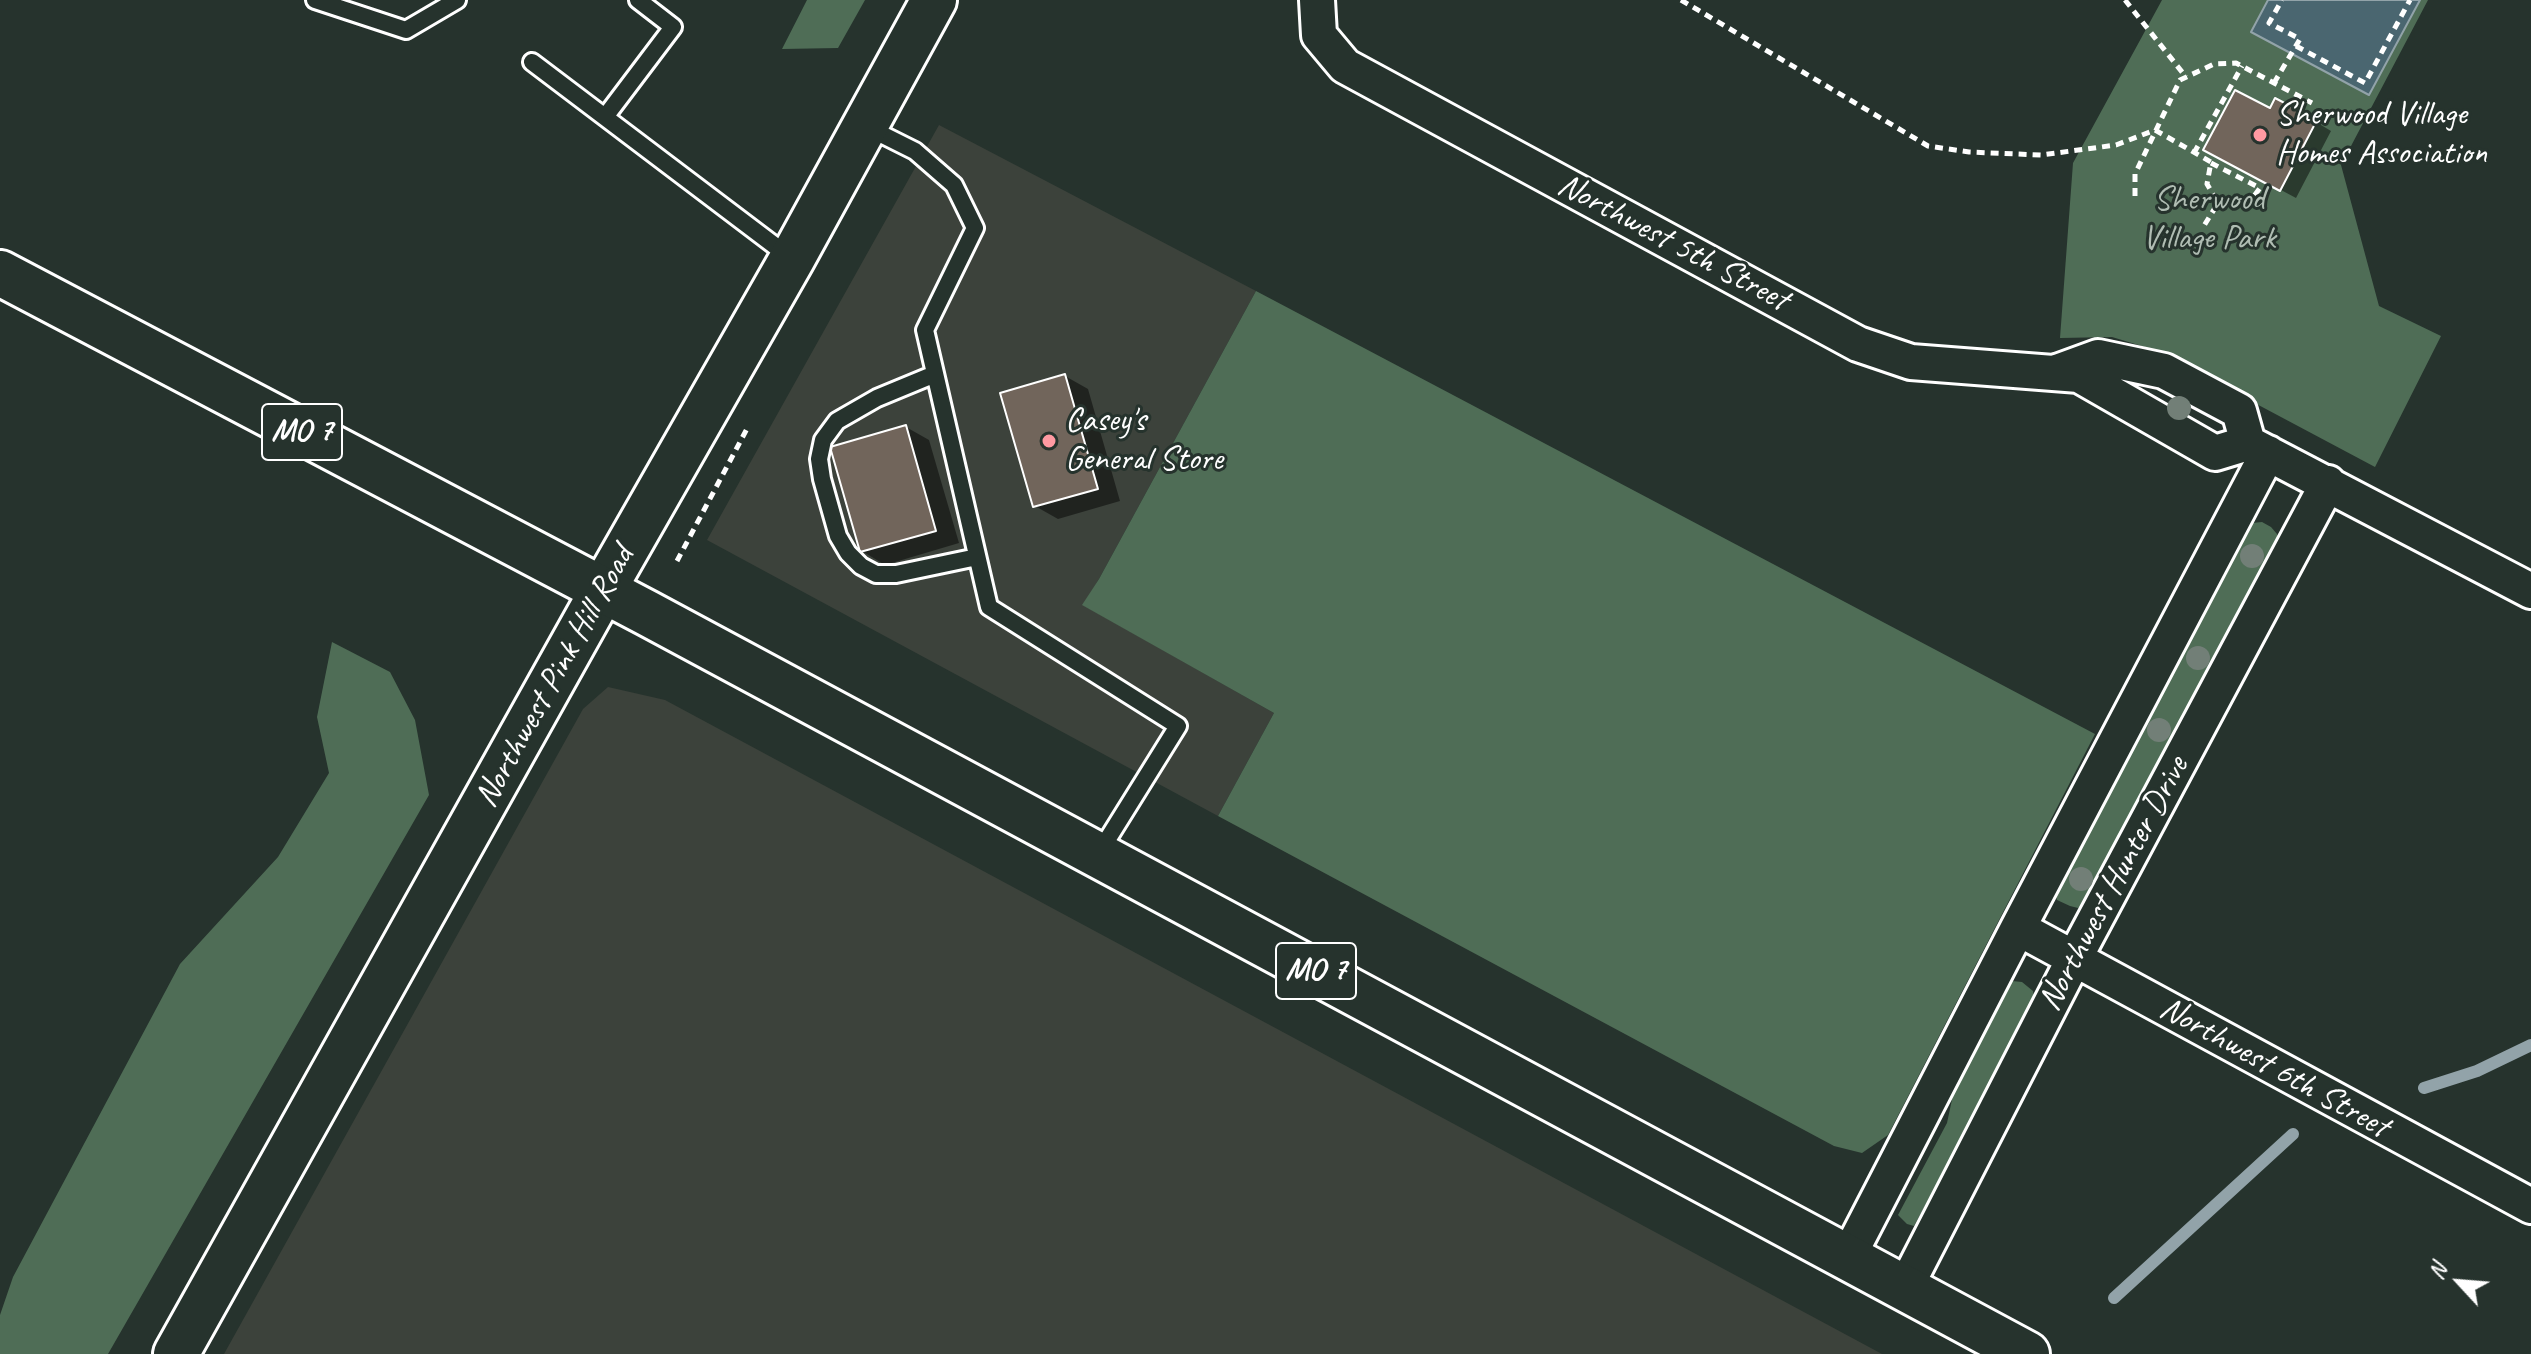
<!DOCTYPE html>
<style>
body{margin:0}
#map{position:relative;width:2531px;height:1354px;overflow:hidden;background:#26332d;font-family:Caveat,sans-serif}
canvas{display:block}
.north{position:absolute;left:2419px;top:1242px;width:80px;height:80px;-webkit-text-stroke:6px #26332d;paint-order:stroke;rotate:296deg;font-size:22px;font-weight:700;line-height:32px;text-align:center;color:#fff}
.north::after{content:'';display:block;margin:auto;width:28px;height:36px;background:#fff;clip-path:polygon(50% 0,100% 100%,50% 72%,0 100%)}
</style>
<div id="map">
<canvas width="2531" height="1354"></canvas>
<div class="north">N</div>
</div>
<script>
const g = document.querySelector('canvas').getContext('2d');
g.lineJoin = 'round';
function fillPath(path, color) { g.fillStyle = color; g.fill(path, 'evenodd'); }
const poly = rows => new Path2D(rows.map(r => 'M' + r).join(''));
function trace(path, color, width, dash) { g.strokeStyle = color; g.lineWidth = width; g.lineCap = dash ? 'butt' : 'round'; g.setLineDash(dash || []); g.stroke(path); }
function write(font, color, halo, rows, align = 'center') {
  g.font = font + ' Caveat,sans-serif'; g.lineWidth = 6; g.setLineDash([]); g.textBaseline = 'middle'; g.strokeStyle = halo; g.fillStyle = color; for (const [text, x, y, turn = 0] of rows) {
    g.save(); g.translate(x, y); g.rotate((+turn || 0) * Math.PI / 180); g.textAlign = isNaN(turn) ? turn : align; if (halo) g.strokeText(text, 0, 0); g.fillText(text, 0, 0); g.restore();
  }
}
fillPath(poly([
 [939,125,1256,291,1099,579,1083,605,1274,713,1218,816,707,540],
 [608,687,665,700,1882,1354,224,1354,583,709]
]), '#3c423b');
fillPath(poly([
 [807,0,865,0,838,48,782,49],
 [2162,0,2428,0,2341,165,2379,306,2441,336,2375,467,2155,350,2112,337,2060,338,2073,163],
 [1256,291,2095,734,1888,1135,1862,1153,1834,1146,1218,816,1274,713,1082,605,1099,579],
 [2262,522,2271,527,2277,534,2279,544,2085,905,2078,908,2070,906,2057,900,2054,888,2244,531,2252,523],
 [332,642,390,672,415,720,429,795,108,1354,0,1354,0,1315,13,1277,180,964,278,857,329,773,317,717],
 [2012,981,2022,982,2033,991,2034,999,2032,1007,1914,1226,1907,1224,1898,1215,1947,1123,1957,1076,2004,985]
]), '#4f6d56');
const water = poly([
 [2268,0,2420,0,2369,95,2251,32,2268,0]
]);
fillPath(water, '#4a6670');
trace(water, '#92a3a9', 2);
fillPath(poly([
 [2271,111,2316,122,2331,131,2296,198,2221,158],
 [1065,376,1088,389,1120,501,1058,519,1035,506],
 [906,427,929,440,959,543,885,565,862,551]
]), '#0007');
trace(poly([
 [2424,1088,2477,1071,2531,1045],
 [2114,1298,2293,1134]
]), '#92a3a9', 12);
const building = poly([
 [2235,90,2270,108,2275,98,2317,120,2280,191,2203,150,2235,90],
 [1065,374,1098,489,1033,507,1000,393,1065,374],
 [906,425,936,531,860,552,830,447,906,425]
]);
fillPath(building, '#71655b');
trace(building, '#fff', 2);
const lane = poly([
 [315,0,406,30,457,0],
 [532,62,791,258],
 [605,117,673,27,638,0],
 [867,127,915,151,954,185,975,228,925,330,989,607,1178,726,1099,853],
 [935,374,877,398,837,421,823,440,819,459,822,479,838,536,848,553,861,566,876,574,896,574,977,557]
]);
const street = poly([
 [1317,0,1319,35,1345,66,1858,344,1911,362,2079,375,2215,453,2248,443,2531,591],
 [2057,372,2098,357,2164,371,2239,411,2248,443],
 [2018,928,2531,1206],
 [1848,1257,2018,928,2268,453],
 [1905,1288,2074,959,2328,483]
]);
const secondary = poly([
 [176,1354,603,590,792,259,934,0]
]);
const primary = poly([
 [0,273,647,613,2027,1354]
]);
trace(lane, '#fff', 22);
trace(street, '#fff', 40);
trace(secondary, '#fff', 50);
trace(primary, '#fff', 50);
trace(poly([
 [1681,0,1928,146,1969,152,2041,155,2116,145,2155,130,2211,162,2207,184,2218,203,2202,229],
 [2125,0,2186,77],
 [2296,46,2365,83,2410,0],
 [2274,83,2300,39,2269,23,2282,0],
 [2194,153,2242,66],
 [2211,163,2260,188,2254,196,2236,204,2218,203],
 [2135,196,2135,174,2180,80,2214,64,2236,63,2312,103],
 [677,561,749,425]
]), '#fff', 5, [8, 6]);
trace(lane, '#26332d', 16);
trace(street, '#26332d', 34);
trace(secondary, '#26332d', 44);
trace(primary, '#26332d', 44);
g.fillStyle = '#727f77';
for (const [x, y] of [
 [2179,408],
 [2252,556],
 [2198,658],
 [2159,730],
 [2081,879]
]) { g.beginPath(); g.arc(x, y, 12, 0, 2 * Math.PI); g.fill(); }
for (const [x, y, r, color] of [
 [2260,135,8,"#ff9aa2"],
 [1049,441,8,"#ff9aa2"]
]) { const dot = new Path2D(); dot.arc(x, y, r, 0, 2 * Math.PI); g.fillStyle = color; g.fill(dot); trace(dot, '#26332d', 3); }
for (const [x, y, w] of [
 [302,432,80],
 [1316,971,80]
]) { const box = new Path2D(); box.roundRect(x - w / 2, y - 28, w, 56, 6); g.fillStyle = '#26332d'; g.fill(box); trace(box, '#fff', 2); }
write('bold 32px', '#fff', null, [
 ["MO 7",302,432],
 ["MO 7",1316,971]
]);
write('34px', '#fff', '#26332d', [
 ["Sherwood Village",2276,115],
 ["Homes Association",2276,154],
 ["Casey's",1065,421],
 ["General Store",1065,460]
], 'left');
write('34px', '#b0bdb3', '#26332d', [
 ["Sherwood",2209,200],
 ["Village Park",2209,239]
]);
write('34px', '#fff', '#26332d', [
 ["Northwest 5th Street",1673,243,28],
 ["Northwest Pink Hill Road",555,677,-61],
 ["Northwest Hunter Drive",2114,884,-62],
 ["Northwest 6th Street",2274,1068,29]
]);
</script>
